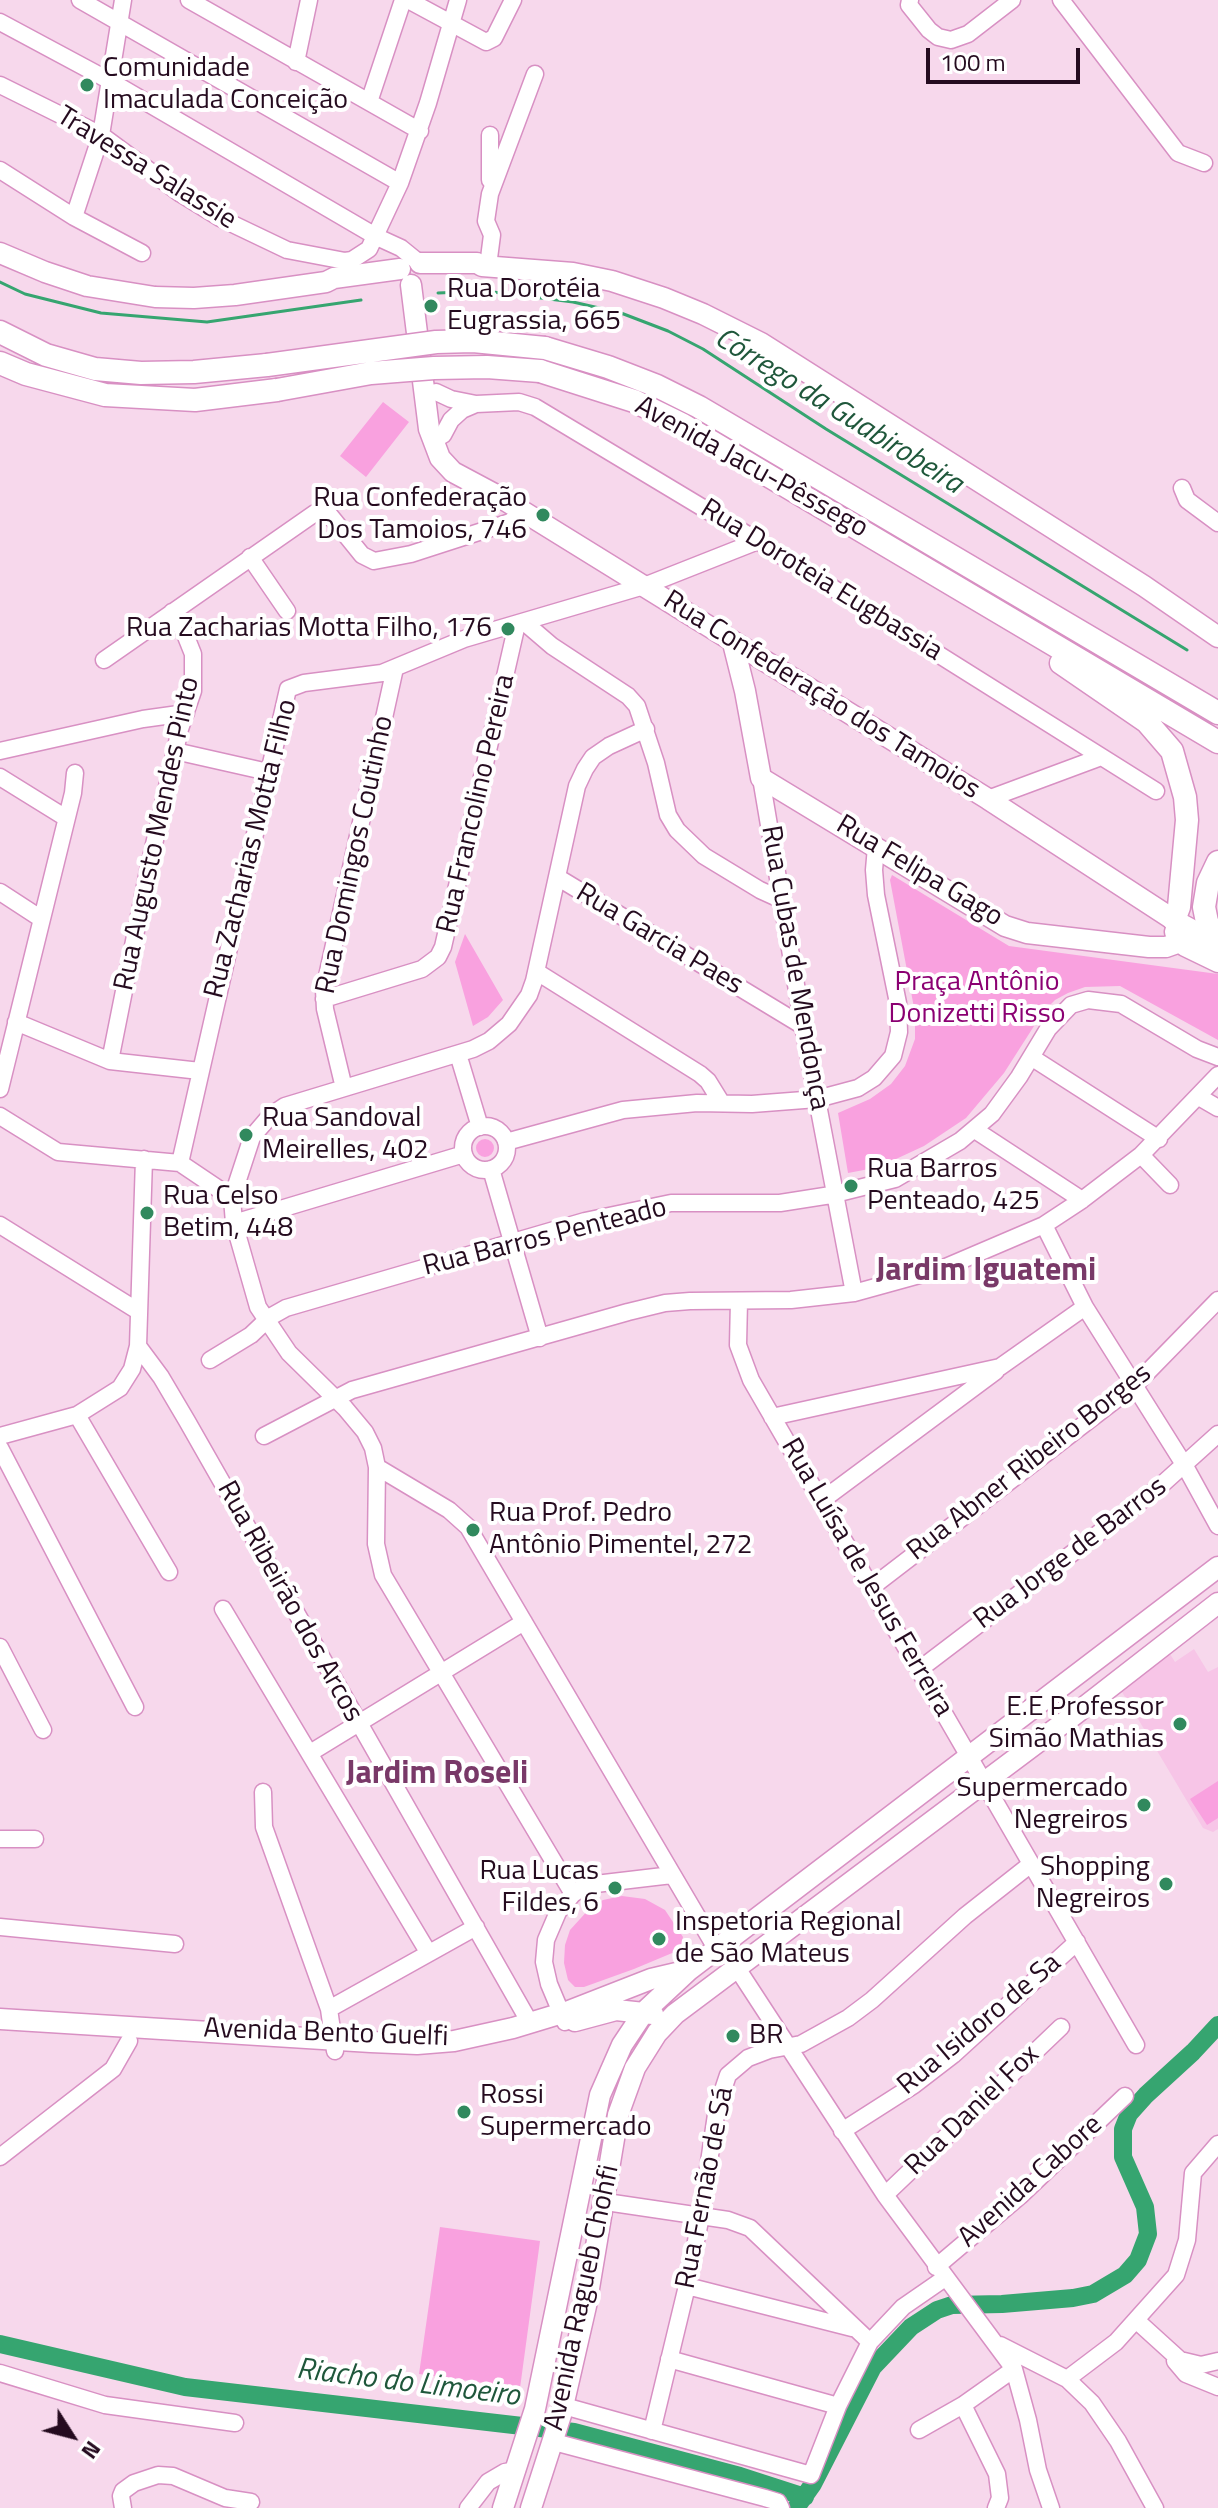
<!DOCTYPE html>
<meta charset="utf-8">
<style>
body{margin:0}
#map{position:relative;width:1218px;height:2508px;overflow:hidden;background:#f7d8ec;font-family:"Titillium Web",sans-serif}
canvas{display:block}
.north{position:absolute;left:32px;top:2396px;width:80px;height:80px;-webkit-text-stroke:6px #fff;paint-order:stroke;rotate:126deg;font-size:22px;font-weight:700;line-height:32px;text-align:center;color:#250b1f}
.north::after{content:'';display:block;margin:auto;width:28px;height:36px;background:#250b1f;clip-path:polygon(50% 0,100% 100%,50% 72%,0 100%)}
.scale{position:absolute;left:926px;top:48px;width:154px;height:36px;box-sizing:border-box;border:4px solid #250b1f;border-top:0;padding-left:10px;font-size:24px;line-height:28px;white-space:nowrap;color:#250b1f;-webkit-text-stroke:6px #fff;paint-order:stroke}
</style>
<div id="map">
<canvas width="1218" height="2508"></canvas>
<div class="north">N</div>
<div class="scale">100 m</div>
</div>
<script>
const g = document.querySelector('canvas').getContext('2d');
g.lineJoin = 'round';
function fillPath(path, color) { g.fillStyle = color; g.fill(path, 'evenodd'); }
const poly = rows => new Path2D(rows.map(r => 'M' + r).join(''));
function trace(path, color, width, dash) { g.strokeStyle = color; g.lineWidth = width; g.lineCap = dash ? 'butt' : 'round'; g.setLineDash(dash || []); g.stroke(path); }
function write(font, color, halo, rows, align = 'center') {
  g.font = font + ' "Titillium Web",sans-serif'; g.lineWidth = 8; g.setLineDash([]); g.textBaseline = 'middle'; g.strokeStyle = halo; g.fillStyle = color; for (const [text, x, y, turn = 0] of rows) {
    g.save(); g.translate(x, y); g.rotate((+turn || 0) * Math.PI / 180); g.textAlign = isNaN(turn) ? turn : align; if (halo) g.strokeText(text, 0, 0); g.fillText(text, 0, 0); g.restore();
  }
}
fillPath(poly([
 [1194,1649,1208,1672,1218,1667,1218,1829,1213,1832,1203,1828,1122,1692,1170,1654,1175,1662]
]), '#f7c5e7');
fillPath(poly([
 [383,402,409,422,366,477,340,456],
 [892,875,1009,946,1218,974,1218,1040,1120,986,1085,987,1068,993,1055,1000,1043,1012,1004,1073,966,1118,924,1146,896,1159,869,1169,848,1173,838,1113,870,1099,891,1084,905,1066,915,1039,915,1013,890,880],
 [465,934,503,1000,488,1017,473,1026,455,962],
 '476 1148a9 9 0 1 1 18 0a9 9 0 1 1-18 0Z',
 [1218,1781,1218,1818,1207,1825,1190,1799],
 [622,1896,645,1899,665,1910,683,1937,681,1946,677,1951,634,1969,584,1987,575,1987,568,1980,564,1963,565,1945,570,1930,590,1908,603,1900],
 [440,2227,540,2241,520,2388,419,2374]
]), '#f9a1df');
trace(poly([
 [0,282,25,294,101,313,207,322,361,300],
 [438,293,485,291,573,302,621,313,668,331,703,349,826,429,1187,650]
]), '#36a570', 3);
trace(poly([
 [0,2344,185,2387,574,2432,740,2476,805,2497],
 [796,2508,813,2484,873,2367,911,2327,937,2310,952,2305,1002,2304,1073,2298,1093,2294,1125,2275,1138,2260,1148,2234,1145,2207,1123,2157,1123,2129,1129,2114,1146,2095,1193,2052,1218,2025]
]), '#36a570', 18);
const minor = poly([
 [80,0,400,183],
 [189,0,420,131],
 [408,0,486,42,494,38,513,0],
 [910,0,909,5,929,30,938,37,951,40,968,34,1012,0],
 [1061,0,1178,153,1204,163],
 [0,22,110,81,377,237,401,248,417,261],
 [296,62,309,0],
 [0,85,101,135,181,194,220,218,287,250,345,261,352,260,369,249,400,183,428,103,458,0],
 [369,102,403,0],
 [0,170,74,217,142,253],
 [490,180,490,135],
 [74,217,101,135,123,0],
 [488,266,492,235,486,221,490,194,535,74],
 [436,392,451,399,476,404,519,402,535,407,758,541,1156,791],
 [443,435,451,420,462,410,476,404],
 [1182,488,1187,500,1218,523],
 [250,557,287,611],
 [524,622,552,646,628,696,637,706,656,763,668,815,677,830,704,856,760,890,782,900],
 [104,660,315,513,328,513,362,555,374,561,411,554,510,522,523,512],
 [0,751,143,719,186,713],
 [175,751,268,772],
 [0,777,66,818],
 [761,778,803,1026,854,1293],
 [988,799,1101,757],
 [557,877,803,1026],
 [0,892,40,918],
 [537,972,700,1074,708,1081,721,1102],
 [324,999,422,969,438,957,443,947,517,624],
 [16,1022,110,1061,200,1071],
 [458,1054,480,1127],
 [1031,1057,1159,1139],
 [110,1061,148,871,180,729,193,691,193,654,185,634,172,612],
 [344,1088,325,1009,324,990,395,668],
 [0,1089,73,793,75,773],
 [1199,1097,1218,1108],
 [0,1116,58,1152,180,1163,232,1198],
 '463 1148a22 22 0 1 1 44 0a22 22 0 1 1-44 0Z',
 [975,1130,1082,1200],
 [506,1142,623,1110,697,1103,752,1104,817,1099,858,1088,874,1078,893,1056,899,1032,898,1003,876,895,874,870,876,847],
 [1141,1155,1170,1185],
 [180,1163,288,689,304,683,382,673,464,639,644,586,758,541],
 [491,1169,540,1338],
 [234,1223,464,1154],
 [0,1225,138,1311],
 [1044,1225,1085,1307,1185,1466,1218,1526],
 [739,1301,738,1345,751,1380,1136,2045],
 [138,1346,161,1377,187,1421,530,2023],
 [210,1360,251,1335,270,1317,286,1308,585,1221,671,1203,780,1203,831,1195,895,1179,960,1141,992,1114,1019,1077,1048,1029,1071,1005,1088,1000,1121,1004,1197,1049,1218,1057],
 [77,1415,169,1572],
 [772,1417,1000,1367,1085,1307],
 [0,1436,77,1415,120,1388,132,1369,138,1346,144,1159],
 [264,1436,352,1390,628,1312,665,1303,690,1301,791,1300,854,1293,941,1269,1044,1225,1082,1200,1141,1155,1218,1075],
 [0,1448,135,1707],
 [377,1467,449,1510,468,1527,717,1950],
 [821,1501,996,1371],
 [872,1587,1135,1385,1218,1300],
 [223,1609,428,1952],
 [0,1647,43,1730],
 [920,1669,1158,1488,1218,1434],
 [310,1753,524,1622],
 [263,1792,264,1827,329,2009,335,2051],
 [0,1839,35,1839],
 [573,1894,383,1575,376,1544,377,1467,373,1448,365,1432,345,1408,289,1353,258,1307,234,1223,232,1198,252,1137,270,1116,285,1106,473,1049,489,1041,509,1024,529,995,534,981,577,786,585,769,593,757,609,746,646,729],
 [0,1927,175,1944],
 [737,1968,885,2195,1014,2369,1028,2420,1038,2470,1051,2508],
 [329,2009,476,1927],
 [565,2022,549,1984,544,1962,546,1940,558,1912,573,1894,587,1885,672,1875],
 [842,2131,914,2085,953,2055,1077,1942],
 [0,2157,113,2069,129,2041],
 [885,2195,1061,2027],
 [606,2202,728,2220,750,2228,870,2342],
 [936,2267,1020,2196,1125,2096],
 [687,2286,852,2328],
 [1137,2321,1180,2360,1201,2365,1218,2361],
 [1000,2345,1067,2379,1092,2403,1118,2441,1155,2508],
 [669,2359,838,2406],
 [1175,2361,1186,2374,1218,2387],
 [0,2373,105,2405,235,2423],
 [1067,2379,1116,2342,1176,2275,1187,2240,1193,2173,1218,2144],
 [963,2405,997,2474,1000,2498,996,2508],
 [564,2406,811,2475,838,2406,870,2342,903,2307,945,2278],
 [919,2430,963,2405,1014,2369],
 [652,2431,687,2286,701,2216,717,2108,728,2075,748,2058,769,2050,801,2044,848,2018,872,2000,965,1916,1031,1864],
 [554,2442,765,2498,778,2502,781,2508],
 [123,2508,121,2496,123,2491,134,2483,158,2475,173,2476,225,2498,251,2502],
 [468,2508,488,2482,505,2472,517,2470]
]);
const major = poly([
 [0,253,45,272,87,286,155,297,194,298,235,295,326,282,334,278,400,269],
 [420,263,477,263,482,266,573,273,612,281,664,298,703,314,761,343,1144,586,1218,637],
 [411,285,429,429,440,458,453,472,498,496,988,799,1174,920,1218,944],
 [733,643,745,691,761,778,1005,926,1027,933,1149,947,1166,947,1180,942],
 [1175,932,1185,946,1218,962],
 [0,2019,371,2042,417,2044,454,2041,513,2028,569,2011,651,1979,685,1971],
 [575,2021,616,2010,653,2014],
 [503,2508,535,2409,600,2095,622,2045,644,2012,689,1970,1218,1567],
 [531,2508,561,2415,586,2306,618,2115,635,2068,657,2033,675,2014,1074,1715,1218,1603]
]);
const highway = poly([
 [0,332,46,355,95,369,141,373,194,372,267,365],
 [545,348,608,367,657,386,699,407,1218,713],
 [0,363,26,374,105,395,195,400,277,390],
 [540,371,634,401,683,425,1218,742],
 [1061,663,1147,722,1172,751,1185,797,1187,820,1179,907,1174,920],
 [1218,862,1208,883,1204,907,1207,922,1218,941]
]);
trace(minor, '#d890c3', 19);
trace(major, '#d890c3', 23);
trace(highway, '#d890c3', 25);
trace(minor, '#fff', 16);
trace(major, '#fff', 20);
trace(highway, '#fff', 22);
const highwayBridge = poly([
 [267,365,436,342,473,341,545,348],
 [277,390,371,373,434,368,487,367,540,371]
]);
trace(highwayBridge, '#d890c3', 25, []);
trace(highwayBridge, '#fff', 22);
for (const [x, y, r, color] of [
 [87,85,8,"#31895e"],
 [431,306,8,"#31895e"],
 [543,515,8,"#31895e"],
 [508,629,8,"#31895e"],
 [246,1135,8,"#31895e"],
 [851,1186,8,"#31895e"],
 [147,1213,8,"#31895e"],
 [473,1530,8,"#31895e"],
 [1180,1724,8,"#31895e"],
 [1144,1805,8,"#31895e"],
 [1166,1884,8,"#31895e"],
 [615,1888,8,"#31895e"],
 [659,1939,8,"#31895e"],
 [733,2036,8,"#31895e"],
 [464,2112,8,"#31895e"]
]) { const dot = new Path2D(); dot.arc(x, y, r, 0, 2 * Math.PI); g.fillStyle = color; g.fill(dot); trace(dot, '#fff', 3); }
write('28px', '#250b1f', '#fff', [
 ["Comunidade",103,69],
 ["Imaculada Conceição",103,101],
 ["Rua Dorotéia",447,290],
 ["Eugrassia, 665",447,322],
 ["Rua Confederação",527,499,"right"],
 ["Dos Tamoios, 746",527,531,"right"],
 ["Rua Zacharias Motta Filho, 176",492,629,"right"],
 ["Rua Sandoval",262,1119],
 ["Meirelles, 402",262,1151],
 ["Rua Barros",867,1170],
 ["Penteado, 425",867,1202],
 ["Rua Celso",163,1197],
 ["Betim, 448",163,1229],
 ["Rua Prof. Pedro",489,1514],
 ["Antônio Pimentel, 272",489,1546],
 ["E.E Professor",1164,1708,"right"],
 ["Simão Mathias",1164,1740,"right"],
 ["Supermercado",1128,1789,"right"],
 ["Negreiros",1128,1821,"right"],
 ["Shopping",1150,1868,"right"],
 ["Negreiros",1150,1900,"right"],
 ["Rua Lucas",599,1872,"right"],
 ["Fildes, 6",599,1904,"right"],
 ["Inspetoria Regional",675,1923],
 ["de São Mateus",675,1955],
 ["BR",749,2036],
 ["Rossi",480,2096],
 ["Supermercado",480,2128]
], 'left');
write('28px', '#250b1f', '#fff', [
 ["Travessa Salassie",146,169,32],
 ["Avenida Jacu-Pêssego",751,468,29],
 ["Rua Doroteia Eugbassia",821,581,32],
 ["Rua Confederação dos Tamoios",821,696,32],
 ["Rua Francolino Pereira",477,804,-77],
 ["Rua Augusto Mendes Pinto",158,834,-78],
 ["Rua Zacharias Motta Filho",252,849,-76],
 ["Rua Domingos Coutinho",356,855,-78],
 ["Rua Felipa Gago",919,872,31],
 ["Rua Garcia Paes",659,940,31],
 ["Rua Cubas de Mendonça",794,968,80],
 ["Rua Barros Penteado",545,1238,-14],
 ["Rua Abner Ribeiro Borges",1030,1463,-38],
 ["Rua Jorge de Barros",1071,1554,-37],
 ["Rua Luísa de Jesus Ferreira",866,1578,60],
 ["Rua Ribeirão dos Arcos",289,1602,61],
 ["Rua Isidoro de Sa",980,2025,-40],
 ["Avenida Bento Guelfi",326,2034,2],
 ["Rua Daniel Fox",973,2111,-44],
 ["Avenida Cabore",1031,2182,-42],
 ["Rua Fernão de Sá",706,2188,-79],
 ["Avenida Ragueb Chohfi",583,2298,-78]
]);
write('28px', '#8b0072', '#fff', [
 ["Praça Antônio",977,983],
 ["Donizetti Risso",977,1015]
]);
write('italic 30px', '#1f573b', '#fff', [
 ["Córrego da Guabirobeira",838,412,32],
 ["Riacho do Limoeiro",408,2384,7]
]);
write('bold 32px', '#793968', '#fff', [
 ["Jardim Iguatemi",986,1272],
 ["Jardim Roseli",437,1775]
]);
</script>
